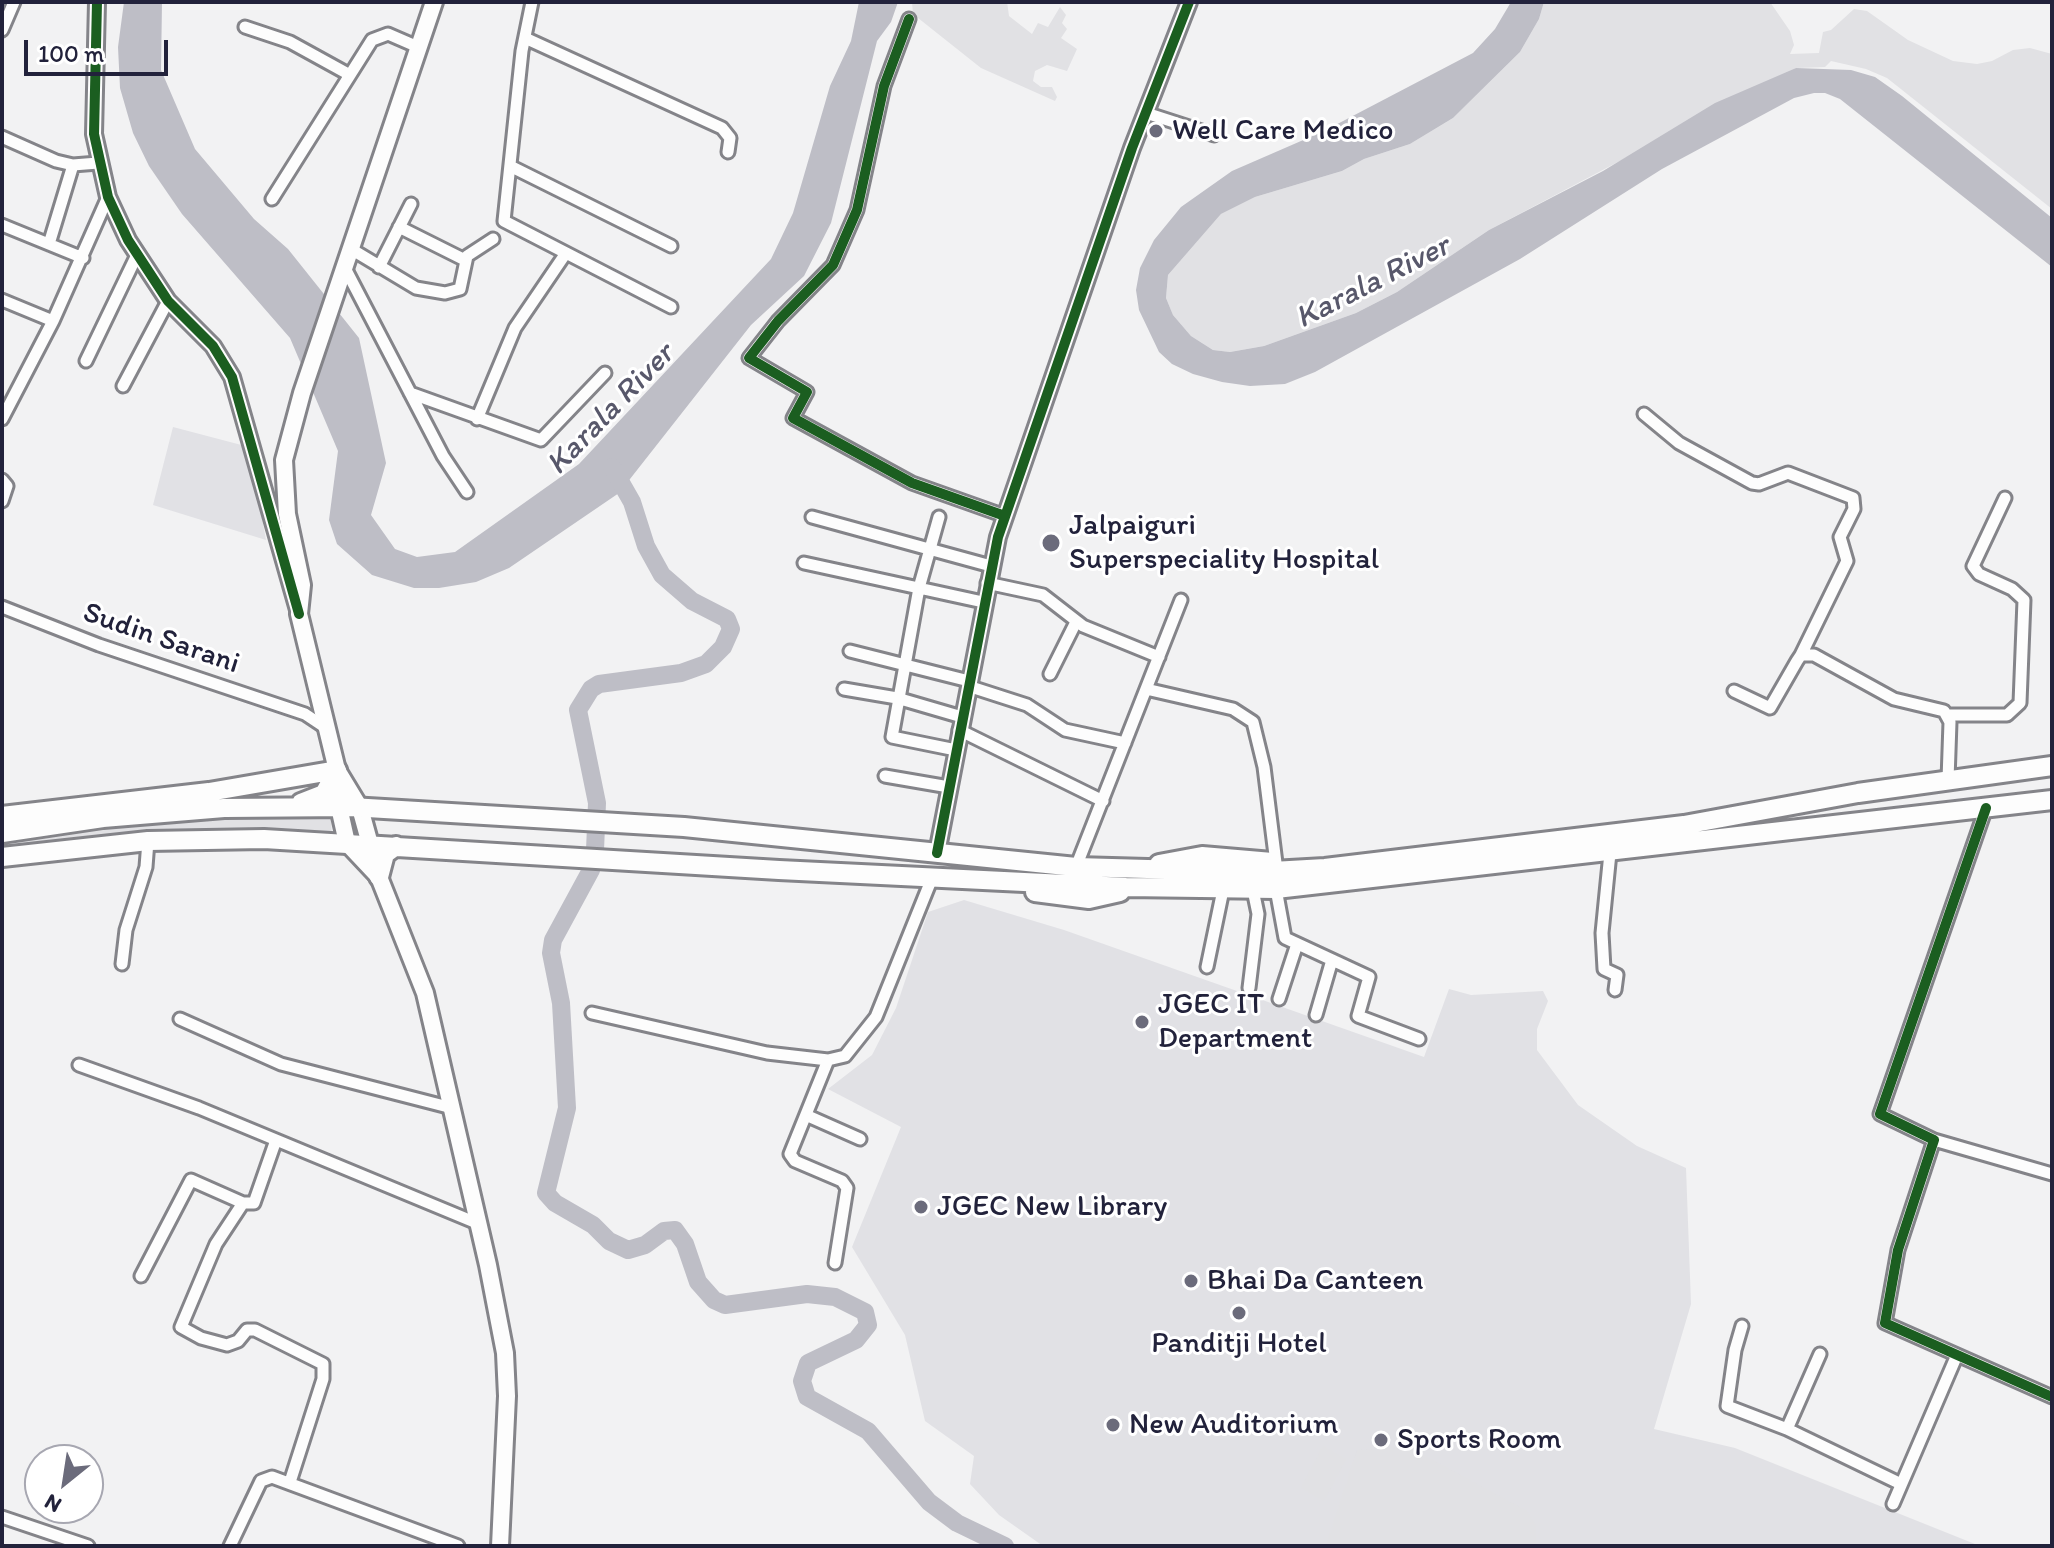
<!DOCTYPE html>
<style>
body{margin:0}
#map{position:relative;width:2054px;height:1548px;overflow:hidden;background:#f2f2f3;font-family:Itim,sans-serif}
canvas{display:block}
.frame{position:absolute;inset:0;border:4px solid #22223b;pointer-events:none}
.north{position:absolute;left:24px;top:1444px;width:80px;height:80px;box-sizing:border-box;background:#fff;border:2px solid #a7a7b1;border-radius:50%;rotate:210deg;font-size:22px;font-weight:700;line-height:32px;text-align:center;color:#22223b}
.north::after{content:'';display:block;margin:auto;width:28px;height:36px;background:#6b6b7b;clip-path:polygon(50% 0,100% 100%,50% 72%,0 100%)}
.scale{position:absolute;left:24px;top:40px;width:144px;height:36px;box-sizing:border-box;border:4px solid #22223b;border-top:0;padding-left:10px;font-size:24px;line-height:28px;white-space:nowrap;color:#22223b;-webkit-text-stroke:6px #fff;paint-order:stroke}
</style>
<div id="map">
<canvas width="2054" height="1548"></canvas>
<div class="frame"></div>
<div class="north">N</div>
<div class="scale">100 m</div>
</div>
<script>
const g = document.querySelector('canvas').getContext('2d');
g.lineJoin = 'round';
function fillPath(path, color) { g.fillStyle = color; g.fill(path, 'evenodd'); }
const poly = rows => new Path2D(rows.map(r => 'M' + r).join(''));
function trace(path, color, width, dash) { g.strokeStyle = color; g.lineWidth = width; g.lineCap = dash ? 'butt' : 'round'; g.setLineDash(dash || []); g.stroke(path); }
function write(font, color, halo, rows, align = 'center') {
  g.font = font + ' Itim,sans-serif'; g.lineWidth = 6; g.setLineDash([]); g.textBaseline = 'middle'; g.strokeStyle = halo; g.fillStyle = color; for (const [text, x, y, turn = 0] of rows) {
    g.save(); g.translate(x, y); g.rotate((+turn || 0) * Math.PI / 180); g.textAlign = isNaN(turn) ? turn : align; if (halo) g.strokeText(text, 0, 0); g.fillText(text, 0, 0); g.restore();
  }
}
fillPath(poly([
 [173,427,249,447,266,540,153,505],
 [964,900,1064,930,1424,1057,1449,989,1471,995,1543,991,1548,1001,1537,1029,1537,1050,1578,1105,1637,1146,1686,1168,1691,1304,1654,1429,1735,1448,1980,1546,1043,1546,999,1515,970,1484,974,1456,925,1421,905,1335,852,1247,901,1127,828,1089,872,1055,896,1008,928,912]
]), '#e1e1e5');
fillPath(poly([
 [912,2,1007,2,1009,16,1032,34,1038,23,1048,27,1060,7,1066,15,1062,23,1067,29,1061,38,1077,49,1067,71,1047,65,1035,71,1033,81,1041,87,1052,87,1057,97,1055,101,981,68,913,14],
 [1544,2,1770,2,1790,31,1794,45,1790,54,1819,53,1823,32,1831,30,1854,9,1867,11,1908,40,1953,61,1977,64,1992,61,2013,50,2030,48,2052,54,2052,209,1887,78,1866,69,1831,61,1825,67,1796,68,1489,230,1397,292,1356,313,1264,346,1230,352,1213,350,1191,336,1173,315,1166,298,1168,275,1221,214,1255,197,1342,171,1364,159,1410,144,1453,118,1520,52,1539,19],
 [175,818,331,819,332,836,2,851,2,837],
 [1323,1446,1346,1459,1324,1501,1301,1488],
 [1409,1447,1527,1511,1536,1526,1536,1546,1326,1546,1357,1450]
]), '#e1e1e4');
fillPath(poly([
 [124,2,162,2,161,70,195,149,254,219,288,249,359,338,386,463,371,515,395,549,417,557,455,552,579,464,771,259,793,213,830,86,851,41,859,2,898,2,891,22,877,41,831,223,804,276,751,325,619,493,509,568,476,582,439,588,414,588,372,575,337,544,329,520,338,451,290,338,182,214,149,166,133,133,120,88,118,47],
 [1511,2,1544,2,1539,19,1520,52,1453,118,1410,144,1364,159,1342,171,1255,197,1221,214,1168,275,1166,298,1173,315,1191,336,1213,350,1230,352,1264,346,1356,313,1397,292,1489,230,1603,171,1715,103,1796,68,1851,70,1875,77,1902,96,2052,218,2052,267,1840,99,1825,93,1814,93,1794,98,1662,169,1520,259,1315,372,1285,384,1250,386,1222,382,1193,374,1172,364,1159,352,1139,310,1136,290,1140,268,1154,240,1181,207,1232,171,1324,131,1473,53,1495,29]
]), '#bebec6');
trace(poly([
 [612,467,632,502,646,546,662,575,692,601,727,619,731,629,723,647,706,664,681,673,599,684,591,689,578,710,597,803,595,850,591,870,553,940,551,953,561,1003,567,1108,546,1193,555,1203,593,1225,609,1241,628,1250,645,1245,664,1231,675,1230,685,1244,698,1282,714,1300,725,1305,807,1294,835,1297,865,1312,868,1325,856,1340,808,1363,802,1381,807,1397,868,1431,929,1502,957,1523,1005,1546]
]), '#bebec6', 18);
const minor = poly([
 [532,2,522,51,504,221,671,307],
 [909,19,884,86,857,210,833,265,778,321,749,358,807,392,793,418,912,483,1005,516],
 [245,27,290,42,350,75],
 [2,30,14,2],
 [525,38,722,128,730,138,728,152],
 [1146,113,1214,135],
 [2,137,56,161,73,165,98,163],
 [510,166,671,246],
 [272,199,372,40,388,34,418,47],
 [2,225,83,258],
 [399,227,465,260],
 [49,244,73,165],
 [351,249,416,288,445,293,460,289,467,256,493,239],
 [379,267,411,204],
 [345,268,443,456,467,492],
 [2,300,53,321],
 [86,361,137,255],
 [123,386,168,301],
 [410,393,541,440,605,373],
 [1644,414,1679,443,1752,483,1759,484,1788,473,1853,498,1854,509,1840,537,1847,561,1801,655],
 [2,419,53,321,108,197],
 [477,419,515,328,566,253],
 [2,480,7,486,2,501],
 [812,517,991,566],
 [939,517,919,588,892,737,956,750],
 [804,563,983,602],
 [987,583,1043,595,1083,626,1159,657],
 [2,607,99,645,305,714,326,728],
 [850,651,969,681],
 [1050,674,1076,622],
 [968,686,1027,705,1065,730,1125,743],
 [844,689,897,698,962,717],
 [1146,689,1233,709,1253,722,1264,767,1276,863],
 [1734,691,1770,708,1797,661,1801,655,1814,655,1894,699,1944,711,1950,722,1948,780],
 [1947,715,2007,715,2020,703,2024,600,2012,589,1979,574,1973,566,2005,498],
 [959,730,1103,801],
 [885,776,949,787],
 [1986,808,1880,1114,1934,1140,1898,1250,1885,1323,2052,1397],
 [1610,853,1602,933,1604,969,1617,975,1615,990],
 [1076,867,1181,600],
 [1276,889,1285,938,1369,977,1358,1016,1419,1039],
 [122,964,126,930,146,867,148,841],
 [1207,967,1223,890],
 [1249,988,1258,914,1253,890],
 [1279,999,1297,944],
 [592,1013,767,1053,828,1060],
 [1316,1015,1332,960],
 [180,1019,281,1064,452,1108],
 [79,1065,199,1108,479,1224],
 [808,1116,860,1139],
 [1934,1140,2052,1174],
 [243,1203,216,1244,181,1327,201,1338,227,1345,238,1341,247,1330,255,1330,323,1364,323,1379,290,1482],
 [835,1263,847,1188,842,1181,795,1161,790,1154,828,1060,845,1056,876,1017,932,878],
 [141,1276,191,1180,243,1203,254,1203,276,1140],
 [1742,1326,1735,1350,1727,1406,1787,1429,1901,1484],
 [1787,1429,1820,1354],
 [1893,1504,1957,1355],
 [2,1517,88,1546],
 [230,1546,261,1481,272,1477,458,1546]
]);
const tertiary = poly([
 [97,2,94,134,108,197,128,240,168,301,213,346,232,377,298,610],
 [937,853,998,537,1132,148,1189,2]
]);
const secondary = poly([
 [337,770,299,614,302,585,287,514,284,460,302,393,434,2],
 [379,877,347,843,339,807,337,770,360,808,379,877,425,993,488,1265,505,1353,507,1396,500,1546]
]);
const trunk = poly([
 [2,816,209,792,337,770,324,794,301,803],
 [2,833,103,818,224,808,351,807,684,827,1076,867,1255,872,1325,868,1684,825,1858,793,2052,766],
 [2,857,148,841,264,839,779,870,1126,887,1276,889,2052,800],
 [1159,864,1202,856,1272,862],
 [379,877,385,854,396,846],
 [1035,892,1089,899,1120,892]
]);
trace(minor, '#848489', 17);
trace(tertiary, '#848489', 20);
trace(secondary, '#848489', 22);
trace(trunk, '#848489', 24);
trace(minor, '#fdfdfd', 11);
trace(tertiary, '#fdfdfd', 14);
trace(secondary, '#fdfdfd', 16);
trace(trunk, '#fdfdfd', 18);
trace(poly([
 [97,2,94,134,108,197,128,240,168,301,213,346,232,377,299,614],
 [909,19,884,86,857,210,833,265,778,321,749,358,807,392,793,418,912,483,1005,516],
 [1986,808,1880,1114,1934,1140,1898,1250,1885,1323,2052,1397],
 [937,853,998,537,1132,148,1189,2]
]), '#1b5e20', 10);
for (const [x, y, r, color] of [
 [1156,131,8,"#6b6b7b"],
 [1051,543,10,"#6b6b7b"],
 [1142,1022,8,"#6b6b7b"],
 [921,1207,8,"#6b6b7b"],
 [1191,1281,8,"#6b6b7b"],
 [1239,1313,8,"#6b6b7b"],
 [1113,1425,8,"#6b6b7b"],
 [1381,1440,8,"#6b6b7b"]
]) { const dot = new Path2D(); dot.arc(x, y, r, 0, 2 * Math.PI); g.fillStyle = color; g.fill(dot); trace(dot, '#fff', 3); }
write('30px', '#22223b', '#fff', [
 ["Well Care Medico",1172,131],
 ["Jalpaiguri",1069,526],
 ["Superspeciality Hospital",1069,560],
 ["JGEC IT",1158,1005],
 ["Department",1158,1039],
 ["JGEC New Library",937,1207],
 ["Bhai Da Canteen",1207,1281],
 ["Panditji Hotel",1239,1344,"center"],
 ["New Auditorium",1129,1425],
 ["Sports Room",1397,1440]
], 'left');
write('30px', '#22223b', '#fff', [
 ["Sudin Sarani",161,639,19]
]);
write('italic 32px', '#58586b', '#fff', [
 ["Karala River",1373,283,-27],
 ["Karala River",611,410,-46]
]);
</script>
